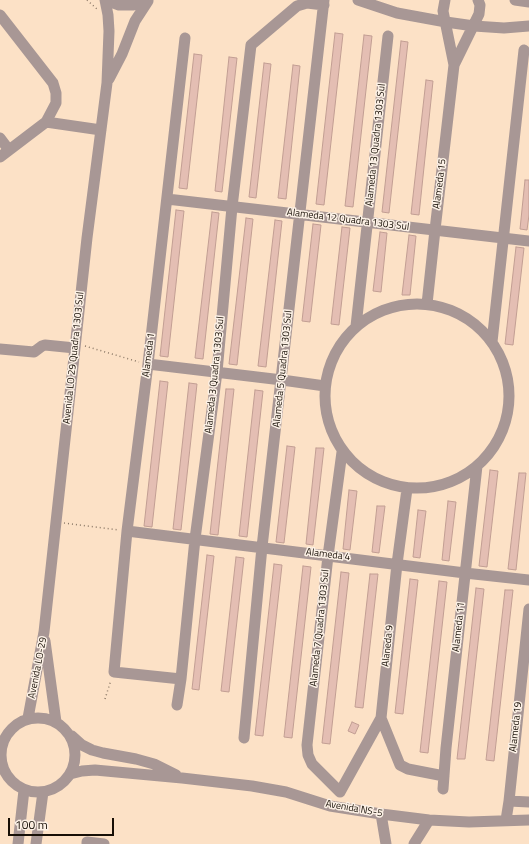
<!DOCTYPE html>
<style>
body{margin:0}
#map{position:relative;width:529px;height:844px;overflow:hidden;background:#fce1c6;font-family:"Titillium Web",sans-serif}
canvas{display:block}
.scale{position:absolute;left:8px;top:818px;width:106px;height:18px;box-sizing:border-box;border:2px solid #170f06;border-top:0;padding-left:5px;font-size:12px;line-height:14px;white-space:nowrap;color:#170f06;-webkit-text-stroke:3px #fcf1e6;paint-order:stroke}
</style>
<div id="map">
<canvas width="529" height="844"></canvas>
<div class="scale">100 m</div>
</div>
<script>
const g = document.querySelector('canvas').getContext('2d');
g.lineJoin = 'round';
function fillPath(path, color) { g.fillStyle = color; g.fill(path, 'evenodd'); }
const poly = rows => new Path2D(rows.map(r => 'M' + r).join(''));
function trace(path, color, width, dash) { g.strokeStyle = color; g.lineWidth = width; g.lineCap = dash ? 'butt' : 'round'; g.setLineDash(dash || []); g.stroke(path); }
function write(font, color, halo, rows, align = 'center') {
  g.font = font + ' "Titillium Web",sans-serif'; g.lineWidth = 3; g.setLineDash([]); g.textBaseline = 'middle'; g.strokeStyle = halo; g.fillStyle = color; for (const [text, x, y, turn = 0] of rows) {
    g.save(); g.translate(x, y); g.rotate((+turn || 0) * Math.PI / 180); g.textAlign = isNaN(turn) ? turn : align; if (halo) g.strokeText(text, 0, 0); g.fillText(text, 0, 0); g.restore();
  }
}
const building = poly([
 [335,33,343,34,324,205,316,204,335,33],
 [364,35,372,36,353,207,345,206,364,35],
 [401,41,408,42,389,213,382,212,401,41],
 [194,54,202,55,187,189,179,188,194,54],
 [229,57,237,58,222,192,215,191,229,57],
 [264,63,271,64,256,198,249,197,264,63],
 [293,65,300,66,286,199,278,198,293,65],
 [426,80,433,81,419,215,411,214,426,80],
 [525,180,529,180,529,215,527,230,520,229,525,180],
 [176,210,184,211,168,357,160,356,176,210],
 [212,212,219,213,203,359,195,358,212,212],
 [246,218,253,219,237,365,229,364,246,218],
 [275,220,282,221,266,367,258,366,275,220],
 [313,224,321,225,310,322,302,321,313,224],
 [342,227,350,228,339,325,331,324,342,227],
 [380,232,387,233,381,292,373,291,380,232],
 [409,235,416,236,410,295,402,295,409,235],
 [516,247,524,248,513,345,505,344,516,247],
 [160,381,168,382,152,527,144,526,160,381],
 [189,383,197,384,181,530,173,529,189,383],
 [226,389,234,389,218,535,210,534,226,389],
 [255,390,263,391,247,537,239,536,255,390],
 [287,446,295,447,284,543,276,542,287,446],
 [316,448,324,448,313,545,306,544,316,448],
 [490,470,498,471,487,567,479,566,490,470],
 [519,473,526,473,516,570,508,569,519,473],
 [349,490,357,491,350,550,343,549,349,490],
 [448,501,456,502,449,561,442,560,448,501],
 [377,506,385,506,379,553,372,552,377,506],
 [418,510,426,511,420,558,413,557,418,510],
 [207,555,214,556,199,690,192,689,207,555],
 [236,557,244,558,229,692,221,691,236,557],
 [274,564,282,565,263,736,255,735,274,564],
 [303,566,311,567,292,738,284,737,303,566],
 [341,572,349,573,330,744,322,743,341,572],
 [370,574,378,574,363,708,355,707,370,574],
 [410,579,418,580,403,714,395,713,410,579],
 [439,581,447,582,428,753,420,752,439,581],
 [476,588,484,589,465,759,457,759,476,588],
 [505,590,513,590,494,761,486,760,505,590],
 [352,722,359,725,355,734,348,731,352,722]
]);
fillPath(building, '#e4beb3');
trace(building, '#c29e93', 1);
trace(poly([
 [87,0,98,10],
 [85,346,139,362],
 [64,523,119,530],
 [105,699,111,680]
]), '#8b7967', 1.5, [1, 3]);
trace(poly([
 [106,0,119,5,133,5,148,0],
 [358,0,397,13,446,22,474,26,504,28,529,26],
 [515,0,529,2],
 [0,15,53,83,56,93,56,103,46,122,0,157],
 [454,65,479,14,480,5,478,0],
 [109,79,122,54,135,21,148,1],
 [46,122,101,130],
 [0,138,9,150],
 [167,199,529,241],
 '325 396a92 92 0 1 1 184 0a92 92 0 1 1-184 0Z',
 [427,304,435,230,454,65,443,11,445,0],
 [356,326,388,36],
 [492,342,524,50],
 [0,349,34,352,42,346,45,345,75,348],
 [148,364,282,380,325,386],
 [342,452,328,556,307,745,308,755,312,764,340,792,381,718,397,564,407,489],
 [127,531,465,573,529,580],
 [45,641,56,722],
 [181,679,114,672,127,531,148,364,185,38],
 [177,705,181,679,195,539,217,372,232,207,251,45,297,6,307,3,324,5],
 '1 755a37 37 0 1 1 74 0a37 37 0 1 1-74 0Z',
 [28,718,44,632,87,238,107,83,109,31,108,15,105,0],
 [381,718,400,765,408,769,444,776],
 [72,736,82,745,92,750,103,753,136,759,154,764,176,775],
 [244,738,262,547,324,0],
 [70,774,82,771,95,770,182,778,252,786,286,792,330,806,381,814,429,820,469,822,529,820],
 [443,789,446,748,477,466],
 [509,801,529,802],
 [381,814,386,844],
 [506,820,509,801,529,609],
 [18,844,24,790],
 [36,844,43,792],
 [87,844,87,842,104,844],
 [414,844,429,820]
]), '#a89795', 11);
write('10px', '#170f06', '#fcf1e6', [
 ["Alameda 13 Quadra 1303 Sul",376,145,-84],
 ["Alameda 15",440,184,-83],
 ["Alameda 12 Quadra 1303 Sul",348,220,7],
 ["Alameda 1",149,355,-83],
 ["Avenida LO 29 Quadra 1303 Sul",74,358,-84],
 ["Alameda 5 Quadra 1303 Sul",283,369,-84],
 ["Alameda 3 Quadra 1303 Sul",215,375,-84],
 ["Alameda 4",328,555,7],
 ["Alameda 11",459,627,-84],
 ["Alameda 7 Quadra 1303 Sul",320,628,-84],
 ["Alaneda 9",388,646,-84],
 ["Avenida LO-29",38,668,-79],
 ["Alameda 19",516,727,-84],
 ["Avenida NS-5",354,809,10]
]);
</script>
